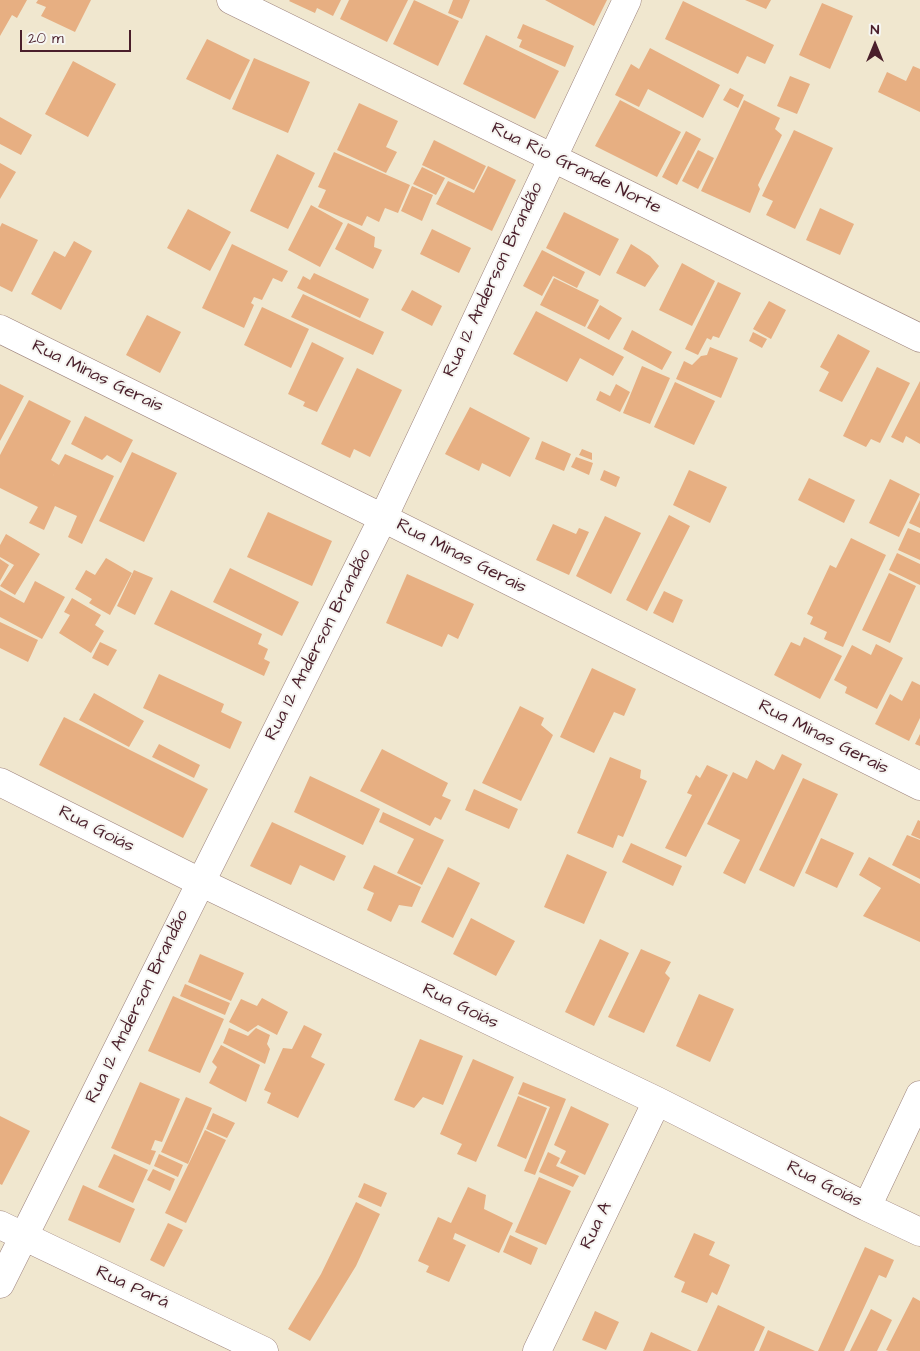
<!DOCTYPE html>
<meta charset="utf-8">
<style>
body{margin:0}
#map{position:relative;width:920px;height:1351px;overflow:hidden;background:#f0e7cf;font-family:"Architects Daughter",sans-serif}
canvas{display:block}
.north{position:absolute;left:850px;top:20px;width:50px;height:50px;-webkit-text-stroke:4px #f6f6f2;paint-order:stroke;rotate:0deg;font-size:14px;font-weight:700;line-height:20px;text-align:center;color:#4a1f2b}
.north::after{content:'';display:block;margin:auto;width:18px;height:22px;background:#4a1f2b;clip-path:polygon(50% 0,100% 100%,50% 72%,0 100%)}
.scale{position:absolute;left:20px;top:30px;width:111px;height:22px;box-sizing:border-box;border:2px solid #4a1f2b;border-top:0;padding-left:6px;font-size:15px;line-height:18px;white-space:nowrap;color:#4a1f2b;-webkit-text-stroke:4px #f6f6f2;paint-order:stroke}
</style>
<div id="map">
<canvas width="920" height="1351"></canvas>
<div class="north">N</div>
<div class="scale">20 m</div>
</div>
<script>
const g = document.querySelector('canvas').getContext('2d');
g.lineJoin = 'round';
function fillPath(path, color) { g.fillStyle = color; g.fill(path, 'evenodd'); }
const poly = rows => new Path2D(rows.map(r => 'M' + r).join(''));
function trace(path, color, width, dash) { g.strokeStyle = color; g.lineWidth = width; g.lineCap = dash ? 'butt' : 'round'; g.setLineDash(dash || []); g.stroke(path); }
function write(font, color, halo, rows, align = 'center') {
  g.font = font + ' "Architects Daughter",sans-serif'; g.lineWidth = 4; g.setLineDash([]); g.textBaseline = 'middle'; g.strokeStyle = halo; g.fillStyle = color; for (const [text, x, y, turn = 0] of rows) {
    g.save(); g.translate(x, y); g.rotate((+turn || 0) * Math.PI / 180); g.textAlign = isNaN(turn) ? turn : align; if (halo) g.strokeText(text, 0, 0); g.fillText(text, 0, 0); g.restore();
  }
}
fillPath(poly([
 [0,0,27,0,17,18,12,15,0,36],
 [38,0,91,0,75,32,41,16,46,7,36,3],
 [290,0,341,0,333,16,317,8,315,13,289,1],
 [349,0,408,0,387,42,340,19],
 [414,0,459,21,438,66,393,44],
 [453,0,470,0,462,19,448,13],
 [545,0,607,0,594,26],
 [745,0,771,0,766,9],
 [683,1,774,45,765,64,747,56,738,74,665,39],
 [822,3,853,16,830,69,799,55],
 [523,24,574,46,565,67,519,47,522,40,517,38],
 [486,35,559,71,535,119,463,84],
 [207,39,250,60,230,100,186,79],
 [650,48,720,85,703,118,648,89,639,107,615,95,631,64,639,69],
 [254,58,310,82,288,133,232,109],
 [73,61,116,84,88,137,45,114],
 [913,66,920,69,920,112,878,92,887,72,906,81],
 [790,76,810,84,797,114,777,106],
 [730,88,744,95,738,108,723,100],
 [620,100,681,132,657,177,595,146],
 [744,100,780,118,775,129,782,135,758,185,760,189,750,213,701,191],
 [359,103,398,121,386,147,397,152,386,173,337,150],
 [0,117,32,135,21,155,0,144],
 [794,130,833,148,795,229,766,215,773,201,762,196],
 [686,131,701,139,677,185,662,177],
 [434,140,486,166,474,190,422,165],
 [698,150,714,158,698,189,682,181],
 [334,152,410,185,398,213,385,208,379,222,367,216,362,226,318,207,326,190,318,187],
 [277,154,315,173,288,229,250,211],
 [0,163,16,172,0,199],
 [488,166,516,180,492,231,436,204,448,181,474,193],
 [422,167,445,178,436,195,413,184],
 [412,186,433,195,422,221,401,211],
 [311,205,343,223,320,267,288,250],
 [820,208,854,224,840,255,806,240],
 [188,209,231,232,210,271,167,248],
 [564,212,619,239,600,276,546,248],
 [2,223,38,240,12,292,0,286,0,227],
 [348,223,375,237,374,247,382,250,373,269,335,249],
 [432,229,471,248,459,273,420,254],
 [74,241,92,251,61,310,31,294,54,251,65,257],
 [232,244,288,271,282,282,273,278,262,300,254,297,251,303,254,305,244,328,202,308],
 [631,244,650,256,659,266,645,287,616,273],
 [542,250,585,272,577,288,553,276,542,296,523,286],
 [682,263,715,281,692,326,659,310],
 [314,273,369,299,360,318,297,288,303,276,310,280],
 [554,278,599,300,585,327,540,305],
 [718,282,741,293,719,338,713,336,711,340,707,338,698,355,685,349],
 [412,290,442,306,432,326,401,310],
 [303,294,384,332,373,355,291,317],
 [769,301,786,310,771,339,753,329],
 [600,305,622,318,609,340,587,328],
 [262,307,309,329,291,368,244,345],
 [536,311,624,357,613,376,580,358,567,382,513,354],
 [147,315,181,332,160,373,126,355],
 [632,330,672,352,662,370,623,349],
 [753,332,767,339,762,348,749,341],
 [838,334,870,351,842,402,819,391,829,372,820,367],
 [312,342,344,358,317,412,303,406,305,402,288,394],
 [710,347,738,358,721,398,676,379,684,361,692,365,701,356,707,355],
 [642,366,670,378,650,424,623,413],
 [877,367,910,383,880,443,871,439,866,447,843,436],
 [357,368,402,390,370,457,354,449,350,458,321,444],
 [920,381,920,444,906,436,903,443,891,437],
 [675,382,715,401,694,445,654,427],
 [0,384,24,396,0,441],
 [616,384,630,392,620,412,596,400,600,391,610,396],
 [29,400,71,421,51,460,59,465,48,485,65,454,114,476,82,544,68,537,77,516,55,506,44,530,29,523,38,507,0,488,0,455],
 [470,407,530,438,510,477,482,463,479,471,445,454],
 [85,416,133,440,121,463,107,455,102,460,71,444],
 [542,441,571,454,564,471,535,459],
 [582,449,592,453,592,460,579,455],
 [132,452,177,473,144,542,99,521],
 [576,457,593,463,589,475,571,467],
 [604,470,620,477,616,487,600,480],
 [689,470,727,487,710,523,673,505],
 [809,478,855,500,844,523,798,500],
 [890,479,920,494,899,537,869,523],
 [920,500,920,528,909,523],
 [268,512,332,541,312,586,247,557],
 [669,515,690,526,647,611,626,600],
 [605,516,641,533,611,594,576,576],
 [553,524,576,534,579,528,589,532,569,575,536,560],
 [908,528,920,533,920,560,898,550],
 [6,534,40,554,15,595,0,586,14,565,0,557,0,545],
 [851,538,886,555,843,647,824,639,827,632,810,624,813,617,807,614,830,565,836,568],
 [897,553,920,564,920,585,889,570],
 [106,558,132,573,110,615,89,603,92,599,75,589,86,570,95,575],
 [0,559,9,565,0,581],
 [230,568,299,602,282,636,213,602],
 [134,570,153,578,135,615,117,606],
 [889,573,916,586,890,643,862,630],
 [407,574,474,604,458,639,448,634,442,647,386,623],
 [35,581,65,597,42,639,0,617,0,590,24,603],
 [171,590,262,634,258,644,268,649,264,659,270,662,264,676,154,624],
 [664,591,683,600,673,623,653,613],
 [72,598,101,615,95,625,104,631,91,653,59,633,70,615,64,612],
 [0,622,38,640,28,662,0,648],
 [804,637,842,656,820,699,774,675,791,642,800,646],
 [100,642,117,650,108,666,92,658],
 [876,644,903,658,877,709,845,693,847,687,834,680,852,645,871,655],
 [592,668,636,689,624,716,614,712,594,753,560,737],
 [159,674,224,704,221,712,242,722,230,749,143,708],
 [912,681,920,685,920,718,909,741,875,724,890,694,902,701],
 [94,693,144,721,129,747,79,720],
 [520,706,544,718,541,725,553,735,521,801,482,783],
 [64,717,208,789,183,838,39,765],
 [920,734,920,746,915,744],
 [159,744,200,765,194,778,152,757],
 [382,749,448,783,442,796,451,800,441,820,435,817,430,826,360,791],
 [782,754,802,764,745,884,723,873,740,840,707,824,733,772,747,779,756,760,774,770],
 [610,757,641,770,640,778,647,781,623,837,618,835,613,848,577,833],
 [707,765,728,775,686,857,665,848,692,795,687,793,696,775,700,778],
 [310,776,380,809,363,845,294,812],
 [803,778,838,794,794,887,759,870],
 [474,789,518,809,509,829,465,810],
 [383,812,444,840,422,885,397,873,414,839,379,822],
 [918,820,920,821,920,839,911,835],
 [272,822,346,856,334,881,300,865,291,885,250,866],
 [907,835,920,840,920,879,892,865],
 [821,838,854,853,837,888,805,873],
 [631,843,682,866,673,886,622,862],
 [567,854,607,872,584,924,544,907],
 [869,857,920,884,920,942,863,916,881,888,859,875],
 [374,865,421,887,412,907,399,905,391,922,367,910,374,893,363,888],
 [448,867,480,883,453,938,421,922],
 [471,918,515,941,496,976,453,954],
 [600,939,629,953,594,1026,565,1012],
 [641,949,671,962,665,973,670,978,644,1033,608,1017],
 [200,954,244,973,231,1001,188,982],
 [185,984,230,1003,225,1015,180,996],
 [699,994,734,1009,710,1062,676,1046],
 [173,996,224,1019,200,1073,148,1051],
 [262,998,288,1012,277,1035,258,1025,248,1032,229,1022,241,999,257,1006],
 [304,1025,322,1034,311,1057,325,1064,298,1118,267,1103,271,1093,264,1090,283,1048,292,1049],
 [229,1028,248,1036,256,1028,270,1035,267,1044,270,1049,265,1064,223,1043],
 [420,1039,463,1056,443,1105,423,1097,414,1108,394,1100],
 [221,1045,260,1065,246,1102,209,1083,217,1067,212,1062],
 [473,1059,514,1077,476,1162,457,1154,462,1144,440,1134],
 [140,1082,180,1099,162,1142,155,1140,151,1150,156,1151,150,1165,111,1148],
 [523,1082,566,1099,535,1175,524,1171,550,1107,518,1094],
 [518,1096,547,1108,526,1159,497,1146],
 [186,1097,212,1108,188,1164,161,1152],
 [571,1106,609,1124,585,1175,560,1163,566,1151,554,1145],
 [213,1113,235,1123,227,1138,206,1129],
 [0,1116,30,1131,2,1185,0,1184],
 [205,1130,226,1140,186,1223,165,1213],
 [548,1152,560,1158,556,1166,579,1176,573,1187,539,1172],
 [114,1154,148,1170,133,1203,98,1187],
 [159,1154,183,1165,178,1177,154,1166],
 [153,1169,175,1179,170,1191,147,1180],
 [539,1177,571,1191,546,1245,515,1232],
 [364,1183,387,1193,381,1207,358,1197],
 [83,1185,135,1209,120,1243,68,1220],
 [468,1187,486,1195,484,1209,513,1223,499,1253,455,1233,453,1239,466,1245,449,1282,426,1272,429,1266,418,1261,438,1217,451,1223],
 [356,1202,380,1214,356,1266,310,1341,288,1329,321,1274],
 [168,1223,183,1230,164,1267,150,1260],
 [694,1233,715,1242,709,1255,730,1265,717,1295,712,1292,707,1303,681,1292,685,1282,674,1277],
 [510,1235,538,1248,531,1265,503,1252],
 [865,1247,894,1260,886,1278,879,1275,844,1351,818,1351],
 [913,1297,920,1301,920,1351,889,1351,886,1350],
 [718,1305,765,1327,754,1351,697,1351],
 [871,1309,892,1320,877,1351,850,1351],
 [595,1311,619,1322,606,1350,582,1340],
 [768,1330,815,1351,759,1351],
 [651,1332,692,1351,643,1351]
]), '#e7af82');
const minor = poly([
 [231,0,920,338],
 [0,329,383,518,920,786],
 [0,782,200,882,657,1101,867,1207,920,1232],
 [867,1207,920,1095],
 [0,1225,264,1351],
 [0,1284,383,518,627,0],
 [537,1351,657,1101]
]);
trace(minor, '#9d837d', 29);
trace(minor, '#fff', 28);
write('18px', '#4a1f2b', '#f6f6f2', [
 ["Rua Rio Grande Norte",576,169,26],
 ["Rua 12 Anderson Brandão",494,280,-65],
 ["Rua Minas Gerais",97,377,26],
 ["Rua Minas Gerais",461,557,27],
 ["Rua 12 Anderson Brandão",319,645,-63],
 ["Rua Minas Gerais",823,738,27],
 ["Rua Goiás",96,830,27],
 ["Rua 12 Anderson Brandão",138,1007,-64],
 ["Rua Goiás",460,1007,26],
 ["Rua Goiás",824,1185,27],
 ["Rua A",597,1226,-64],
 ["Rua Pará",132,1288,25]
]);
</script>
